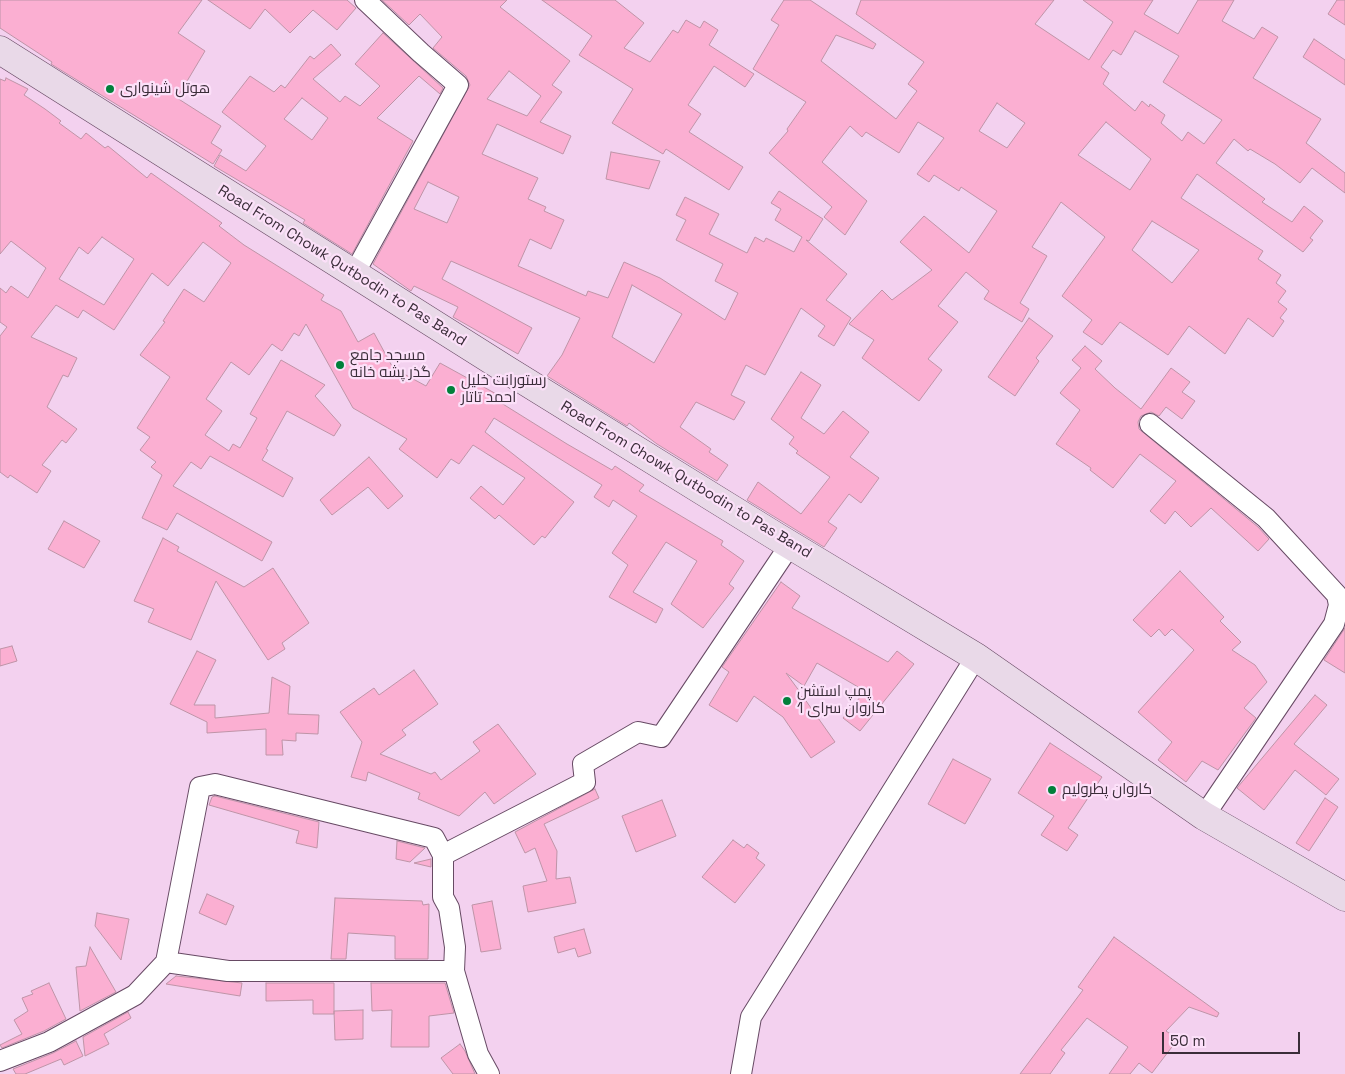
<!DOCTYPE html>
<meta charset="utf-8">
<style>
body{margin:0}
#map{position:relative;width:1345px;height:1074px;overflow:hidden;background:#f3d1ef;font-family:"Space Grotesk",sans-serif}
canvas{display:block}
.scale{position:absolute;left:1162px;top:1032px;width:138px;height:22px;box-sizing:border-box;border:2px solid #3a2d39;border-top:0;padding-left:6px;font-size:15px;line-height:18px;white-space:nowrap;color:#3a2d39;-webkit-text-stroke:4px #fce0f9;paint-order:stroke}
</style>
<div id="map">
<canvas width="1345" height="1074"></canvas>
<div class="scale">50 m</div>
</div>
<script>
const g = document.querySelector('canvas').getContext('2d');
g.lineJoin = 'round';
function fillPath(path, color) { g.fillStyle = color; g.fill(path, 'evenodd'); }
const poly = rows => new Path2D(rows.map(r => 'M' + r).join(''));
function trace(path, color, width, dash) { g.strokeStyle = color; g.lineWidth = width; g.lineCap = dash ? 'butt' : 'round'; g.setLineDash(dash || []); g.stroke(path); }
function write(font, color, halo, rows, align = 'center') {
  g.font = font + ' "Space Grotesk",Cairo,sans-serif'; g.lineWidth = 4.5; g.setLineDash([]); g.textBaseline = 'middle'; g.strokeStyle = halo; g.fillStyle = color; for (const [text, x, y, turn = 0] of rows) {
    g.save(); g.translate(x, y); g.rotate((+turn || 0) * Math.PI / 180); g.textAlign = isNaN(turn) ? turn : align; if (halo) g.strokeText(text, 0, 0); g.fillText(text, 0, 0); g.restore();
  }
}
const building = poly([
 [0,0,202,0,178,33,205,51,177,98,221,126,211,143,222,150,213,164,51,64,52,62,0,28,0,0],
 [208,0,347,0,356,8,337,30,313,10,290,33,265,9,250,29,208,0],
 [382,0,507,0,500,7,570,61,552,85,562,92,540,122,571,136,563,154,497,124,482,154,538,178,528,199,546,207,544,211,564,220,551,249,530,239,518,266,586,296,588,291,608,298,624,262,660,278,725,320,738,293,715,281,723,264,676,240,686,220,676,215,685,197,719,214,709,234,747,253,755,237,764,242,766,238,794,252,802,237,775,220,781,209,771,203,779,191,823,219,809,241,806,240,847,274,826,300,851,318,834,346,818,336,825,326,801,308,765,375,746,365,731,395,745,402,734,420,696,402,680,427,711,449,709,452,728,465,717,481,657,444,629,423,627,426,547,376,562,355,580,318,451,261,442,279,532,328,518,354,453,317,458,307,414,286,411,291,373,264,470,85,466,76,433,48,442,37,420,14,409,25,382,0],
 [509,71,541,96,527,116,487,99,509,71],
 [428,182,459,197,447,223,414,209,428,182],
 [632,285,682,314,654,363,612,337,632,285],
 [542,0,615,0,644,23,624,48,650,62,673,30,678,33,686,20,700,28,704,21,718,30,709,45,754,74,745,87,714,66,688,105,701,114,689,132,743,167,729,190,666,149,663,154,612,123,633,89,579,55,592,36,542,0],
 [784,0,810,0,876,44,873,49,836,35,821,61,896,119,917,91,908,84,924,62,856,14,861,0,1054,0,1035,24,1089,60,1113,22,1083,0,1153,0,1144,14,1178,34,1198,0,1234,0,1222,21,1254,39,1262,27,1278,37,1253,78,1321,119,1306,143,1345,173,1345,193,1312,168,1300,183,1275,164,1250,149,1248,151,1234,139,1216,163,1265,199,1262,202,1292,222,1304,206,1323,221,1310,238,1313,240,1303,252,1197,174,1181,198,1263,251,1258,259,1281,275,1276,283,1286,291,1278,302,1287,309,1280,318,1284,321,1273,337,1248,318,1225,354,1189,326,1168,355,1120,322,1102,345,1083,332,1092,320,1062,296,1105,237,1061,202,1032,247,1047,256,1020,303,1029,309,1022,322,984,299,989,291,966,272,938,306,958,322,928,359,942,370,919,401,862,358,874,340,849,324,882,290,892,300,932,270,900,242,924,216,969,253,997,211,961,187,959,191,934,175,929,182,917,174,944,138,918,122,899,153,866,132,862,137,850,126,822,162,867,201,845,235,824,217,832,207,769,153,788,131,787,129,806,102,753,69,779,25,771,20,784,0],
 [1135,31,1179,56,1163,82,1222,120,1204,144,1188,132,1182,141,1161,123,1165,115,1150,104,1149,107,1142,101,1135,111,1103,84,1109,73,1101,67,1113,50,1121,55,1135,31],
 [997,103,1025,123,1007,148,979,131,997,103],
 [1106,122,1151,159,1130,190,1078,155,1106,122],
 [1152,221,1199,250,1172,283,1132,250,1152,221],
 [1337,0,1345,0,1345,25,1328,14,1337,0],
 [383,33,443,88,440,94,419,76,377,118,413,141,352,254,303,223,305,220,214,166,220,155,246,171,266,146,222,112,250,76,274,92,281,85,285,88,310,56,314,59,331,44,341,55,313,79,340,102,345,96,360,106,380,86,355,64,383,33],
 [302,98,328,118,312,140,284,119,302,98],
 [1314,39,1345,60,1345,85,1303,57,1314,39],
 [6,78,28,89,24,95,45,109,61,121,59,123,81,139,86,133,105,148,108,146,147,178,151,173,222,223,219,226,244,245,324,295,321,300,341,311,358,342,374,333,393,368,426,386,440,363,500,396,498,401,567,444,612,470,615,466,644,485,639,491,723,541,721,545,744,561,729,584,734,588,703,628,671,604,697,561,666,542,633,592,663,609,656,623,609,597,628,565,612,553,637,516,613,500,609,507,594,497,602,485,494,418,485,432,574,502,545,538,542,536,534,545,499,515,495,519,470,498,481,486,503,505,525,478,473,445,459,464,451,459,437,478,399,449,407,439,353,408,306,324,299,336,294,333,282,351,272,344,249,375,231,362,206,399,222,411,205,435,229,451,233,444,240,448,257,418,250,414,281,360,325,385,315,396,341,425,334,436,287,411,266,449,268,450,262,460,293,478,283,497,210,456,201,469,191,462,173,486,272,542,262,561,177,513,167,530,142,518,162,475,151,467,156,462,140,450,150,437,137,428,170,377,140,355,165,322,163,321,184,289,204,302,231,263,203,242,168,286,152,273,114,330,83,310,78,318,56,305,31,337,77,358,68,377,63,375,47,407,77,429,66,443,62,440,42,465,51,471,37,493,10,475,8,478,0,472,0,336,7,327,0,322,0,288,6,293,11,286,28,298,46,268,11,241,0,254,0,79,5,81,6,78],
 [102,237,134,259,104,305,59,279,79,247,88,254,102,237],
 [611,152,660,161,649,189,606,179,611,152],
 [1029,318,1053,336,1036,358,1039,361,1015,396,988,377,1029,318],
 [1085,346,1102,361,1095,369,1115,388,1141,409,1171,368,1190,382,1182,392,1195,401,1182,419,1166,407,1159,416,1151,412,1141,416,1138,422,1139,429,1258,527,1269,539,1258,551,1211,508,1191,527,1175,511,1165,524,1150,511,1176,481,1140,454,1113,488,1090,470,1091,468,1056,444,1080,410,1060,393,1081,368,1072,360,1085,346],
 [801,372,821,385,801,418,824,434,843,411,869,432,850,457,879,478,861,503,849,494,828,522,837,528,824,547,747,500,758,482,801,514,830,477,796,453,798,451,789,444,794,437,771,419,801,372],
 [369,457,403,496,388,509,368,487,332,515,320,500,369,457],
 [64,521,100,541,84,568,48,549,64,521],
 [163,538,179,547,177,551,244,587,273,568,309,623,282,643,285,649,268,660,216,581,191,640,148,622,154,609,134,601,163,538],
 [1180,571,1224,617,1220,621,1241,642,1232,650,1255,665,1267,682,1244,708,1256,718,1218,770,1202,761,1186,782,1158,760,1172,742,1138,712,1194,650,1172,629,1165,636,1159,629,1151,637,1133,620,1180,571],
 [781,582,800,596,792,608,888,662,897,651,914,664,860,731,843,718,865,691,817,663,804,686,786,673,800,692,799,695,804,698,835,742,811,758,783,717,754,696,737,722,709,705,729,672,722,667,781,582],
 [1345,628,1345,673,1324,660,1345,628],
 [12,646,17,661,0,666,0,649,12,646],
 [197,651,216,660,194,705,215,705,215,718,269,713,272,677,290,686,288,714,319,715,318,734,296,733,296,741,282,740,283,755,266,755,266,729,207,733,207,722,170,704,197,651],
 [414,670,438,704,402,730,406,735,380,754,431,774,435,772,441,780,480,751,473,742,498,724,536,774,494,804,485,792,459,816,418,799,420,793,368,772,366,781,351,777,362,742,340,712,374,688,379,695,414,670],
 [1315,695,1327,705,1294,744,1339,779,1326,795,1295,770,1264,810,1237,788,1315,695],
 [1050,743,1102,777,1068,828,1078,835,1067,851,1041,835,1054,816,1018,793,1050,743],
 [953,759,991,779,965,824,928,804,953,759],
 [595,789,599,798,544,824,557,851,556,879,570,877,576,903,528,912,523,886,547,881,535,848,525,853,515,832,595,789],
 [215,796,319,822,317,848,296,843,299,831,209,805,212,797,215,796],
 [1325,798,1338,807,1309,851,1296,843,1325,798],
 [662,800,676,836,636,852,622,816,662,800],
 [733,840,744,848,747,844,759,853,756,858,765,865,735,903,702,877,733,840],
 [397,841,425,848,410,862,396,859,397,841],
 [431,859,431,867,414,863,431,859],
 [207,894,234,906,226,925,199,913,207,894],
 [335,898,422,901,423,905,429,904,428,959,395,959,395,936,348,933,346,959,331,959,335,898],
 [492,901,501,949,481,952,472,905,492,901],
 [97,913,129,919,121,960,95,926,97,913],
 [584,929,591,953,578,957,575,948,558,953,554,937,584,929],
 [1114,937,1219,1013,1217,1017,1189,1007,1166,1031,1178,1039,1152,1073,1139,1063,1130,1074,1109,1074,1128,1047,1087,1018,1061,1050,1065,1053,1050,1074,1020,1074,1083,990,1078,987,1114,937],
 [90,947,116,992,80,1011,76,967,86,966,90,947],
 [176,976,242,983,240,996,166,984,176,976],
 [49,983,66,1019,44,1031,2,1048,0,1045,22,1034,14,1020,28,1011,22,998,33,994,31,991,49,983],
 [266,983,334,983,334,1014,313,1014,313,1000,266,1001,266,983],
 [371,983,445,983,454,1013,429,1016,429,1047,391,1047,392,1010,372,1011,371,983],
 [363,1010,363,1039,335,1040,334,1011,363,1010],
 [128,1012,131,1018,104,1034,109,1044,85,1056,83,1037,128,1012],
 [76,1041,83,1056,64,1065,61,1059,25,1074,16,1074,13,1069,53,1053,76,1041],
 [460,1044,465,1051,475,1074,453,1074,441,1058,460,1044]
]);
fillPath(building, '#fbafd2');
trace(building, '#be94a7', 1);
const street = poly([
 [354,274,458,85,421,53,365,0],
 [1150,424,1266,518,1337,595,1339,605,1334,624,1204,816],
 [443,855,585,782,583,764,638,732,661,737,790,545],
 [166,962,228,971,454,971],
 [0,1061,49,1042,135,995,166,962,200,787,215,784,434,838,443,855,443,897,449,908,455,947,454,971,478,1054,489,1074],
 [741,1074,751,1017,976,657]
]);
const secondary = poly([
 [0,50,507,370,777,537,976,657,1204,816,1345,897]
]);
trace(street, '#674a64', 22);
trace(secondary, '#674a64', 29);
trace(street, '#fff', 20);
trace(secondary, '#e9d9e8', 28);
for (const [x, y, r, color] of [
 [110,89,5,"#01803a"],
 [340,365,5,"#01803a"],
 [451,390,5,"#01803a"],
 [787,701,5,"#01803a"],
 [1052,790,5,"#01803a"]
]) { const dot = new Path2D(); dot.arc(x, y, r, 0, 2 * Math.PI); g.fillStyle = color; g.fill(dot); trace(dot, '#fce0f9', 2); }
write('15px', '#3a2d39', '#fce0f9', [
 ["هوتل شینواری",120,89],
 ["مسجد جامع",350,356],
 ["گذر پشه خانه",350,373],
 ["رستورانت خلیل",461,381],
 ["احمد تاتار",461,398],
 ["پمپ استشن",797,692],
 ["کاروان سرای 1",797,709],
 ["کاروان پطرولیم",1062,790]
], 'left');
write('15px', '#3a2d39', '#fce0f9', [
 ["Road From Chowk Qutbodin to Pas Band",342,266,32],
 ["Road From Chowk Qutbodin to Pas Band",686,480,31]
]);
</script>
